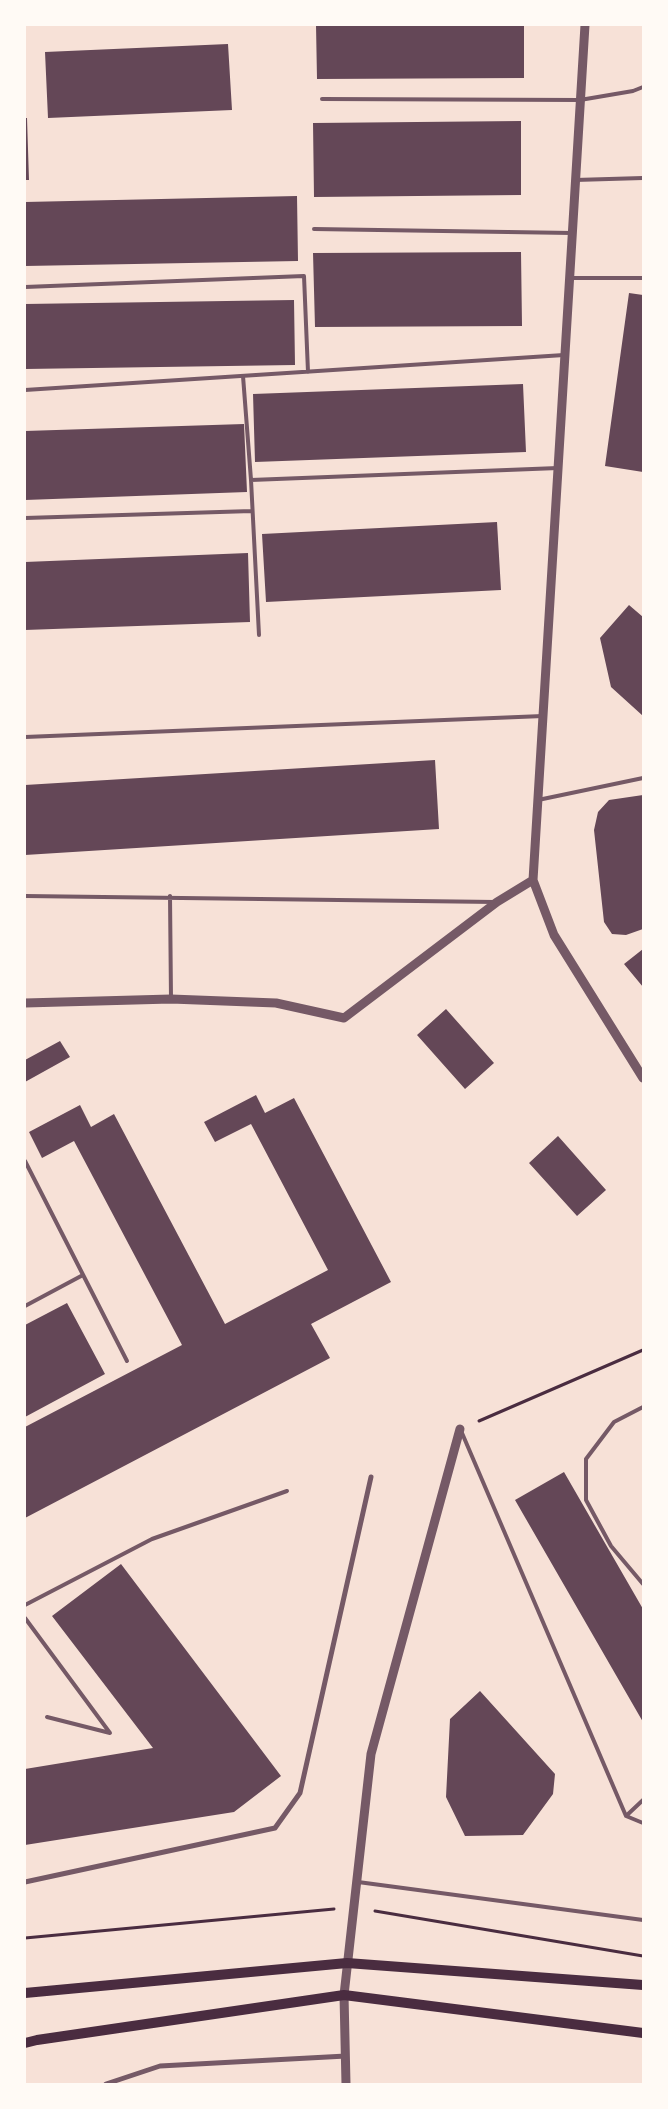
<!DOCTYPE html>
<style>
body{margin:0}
#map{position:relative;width:668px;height:2109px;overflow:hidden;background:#f7e1d7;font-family:Arial,sans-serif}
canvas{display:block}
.frame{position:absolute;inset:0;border:26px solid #fffaf5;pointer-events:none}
</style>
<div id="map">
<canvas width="668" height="2109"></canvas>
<div class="frame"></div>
</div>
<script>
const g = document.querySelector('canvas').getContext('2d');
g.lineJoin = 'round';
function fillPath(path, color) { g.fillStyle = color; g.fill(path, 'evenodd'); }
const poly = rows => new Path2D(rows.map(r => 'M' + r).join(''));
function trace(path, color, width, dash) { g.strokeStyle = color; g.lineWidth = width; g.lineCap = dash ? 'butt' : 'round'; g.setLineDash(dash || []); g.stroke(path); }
fillPath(poly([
 [316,25,524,25,524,78,317,79],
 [228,44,232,110,48,118,45,52],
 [25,118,27,118,29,180,25,180],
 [521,121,521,195,314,197,313,123],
 [297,196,298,261,25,266,25,202],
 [521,252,522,326,315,327,313,253],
 [629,293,643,295,643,472,605,466],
 [294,300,295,365,25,369,25,304],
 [523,384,526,452,255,462,253,394],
 [244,424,247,492,25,500,25,431],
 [497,522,501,590,266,602,262,534],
 [248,553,250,622,25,630,25,562],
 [629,605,643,617,643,716,611,687,600,638],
 [435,760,439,829,25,855,25,785],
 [643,795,643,929,626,935,612,934,604,922,594,830,598,812,609,800],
 [643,949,643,987,624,964],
 [446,1009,494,1063,465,1089,417,1035],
 [60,1041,70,1057,25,1082,25,1060],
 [256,1095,265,1113,294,1098,391,1282,311,1324,330,1358,25,1518,25,1427,182,1345,74,1141,42,1158,29,1132,80,1105,91,1127,114,1114,225,1324,328,1270,251,1124,215,1142,204,1122],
 [558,1136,606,1190,577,1216,529,1163],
 [67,1303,105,1374,25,1417,25,1325],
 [564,1472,643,1609,643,1722,515,1500],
 [121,1564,281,1776,234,1812,25,1845,25,1769,153,1748,52,1616],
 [480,1691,555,1774,553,1794,523,1835,465,1836,446,1797,450,1719]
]), '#644757');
trace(poly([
 [479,1421,643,1350],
 [375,1911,643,1956],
 [25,1938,334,1909]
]), '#4a2c40', 3);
trace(poly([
 [322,99,580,100,633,91,643,87],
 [575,180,643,178],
 [314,229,572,233],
 [570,278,643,278],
 [25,287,304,276,308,372],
 [243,376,251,480,259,635],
 [25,390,564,355],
 [251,480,558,468],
 [25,518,252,511],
 [25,737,543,716],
 [538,800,643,778],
 [25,896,495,902],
 [170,896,171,999],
 [25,1161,127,1361],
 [25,1306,83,1275],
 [643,1407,614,1422,586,1459,586,1500,611,1546,643,1584],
 [462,1433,626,1816,643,1823],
 [25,1605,152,1539,287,1491],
 [25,1618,110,1733,47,1717],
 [626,1816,643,1800],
 [358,1882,643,1920]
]), '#755966', 4);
trace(poly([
 [25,1882,275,1828,300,1793,371,1477],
 [106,2084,160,2066,346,2056]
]), '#755966', 5);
trace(poly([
 [585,25,533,880,554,935,643,1078],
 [25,1003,171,999,276,1003,344,1018,497,902,533,880],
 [346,2084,344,1995,371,1754,460,1429]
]), '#755966', 9);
trace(poly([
 [25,1993,347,1963,643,1985],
 [25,2043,37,2040,344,1995,643,2033]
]), '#4a2c40', 10);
</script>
